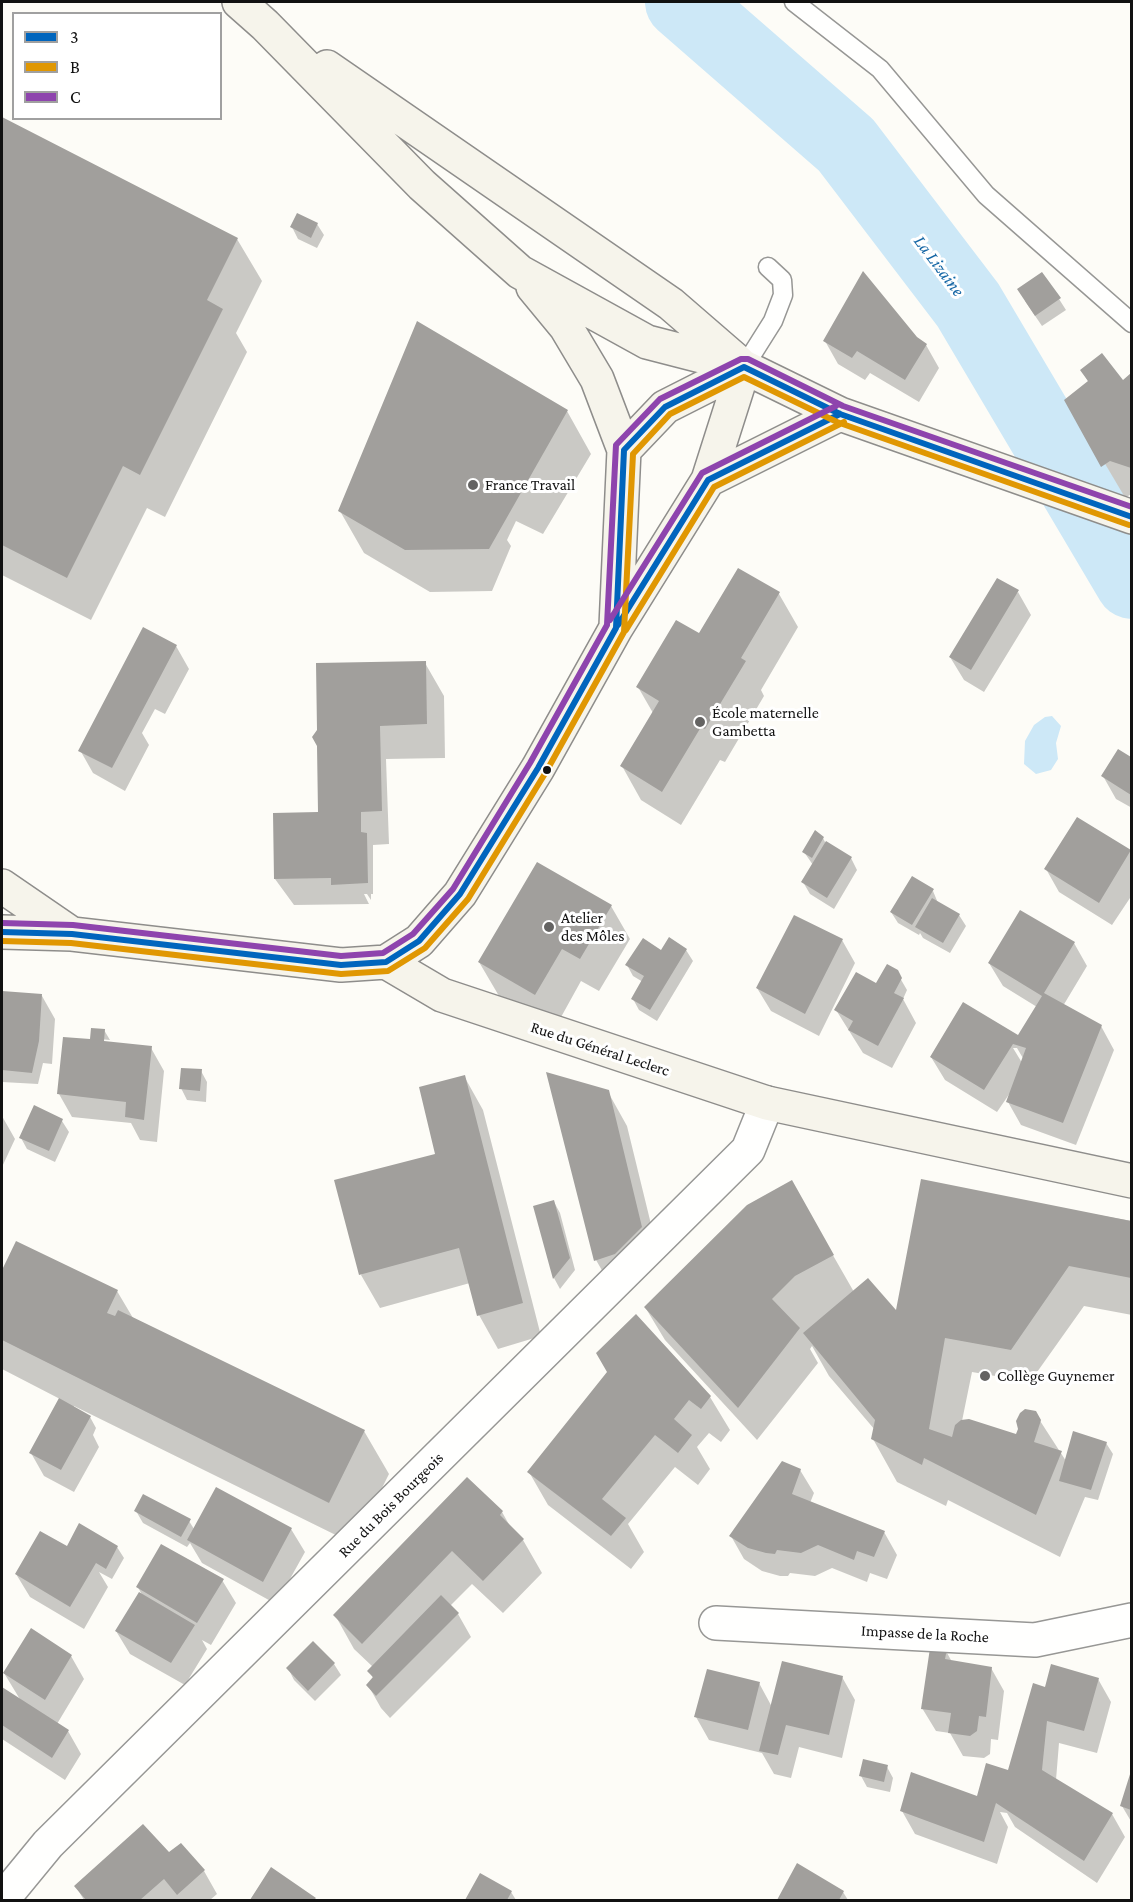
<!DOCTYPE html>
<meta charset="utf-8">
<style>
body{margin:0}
#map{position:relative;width:1133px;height:1902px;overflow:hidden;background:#fdfcf7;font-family:"Crimson Pro",serif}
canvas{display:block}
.frame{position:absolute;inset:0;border:3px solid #111;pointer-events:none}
.legend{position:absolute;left:12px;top:12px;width:210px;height:108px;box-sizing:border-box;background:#fff;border:2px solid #a0a0a0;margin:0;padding:8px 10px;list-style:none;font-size:18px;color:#111}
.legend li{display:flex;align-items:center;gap:12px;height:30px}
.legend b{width:30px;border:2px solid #a0a0a0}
</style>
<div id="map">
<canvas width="1133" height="1902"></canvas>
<div class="frame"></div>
<ul class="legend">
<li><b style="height:8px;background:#0065bd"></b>3</li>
<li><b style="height:8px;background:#e09702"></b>B</li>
<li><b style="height:8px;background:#8e44ad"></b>C</li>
</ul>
</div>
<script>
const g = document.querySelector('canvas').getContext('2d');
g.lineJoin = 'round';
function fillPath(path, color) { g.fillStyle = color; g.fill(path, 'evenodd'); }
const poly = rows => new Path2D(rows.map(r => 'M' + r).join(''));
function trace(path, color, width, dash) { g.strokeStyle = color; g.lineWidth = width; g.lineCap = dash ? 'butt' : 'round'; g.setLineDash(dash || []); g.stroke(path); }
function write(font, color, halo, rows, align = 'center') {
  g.font = font + ' "Crimson Pro",serif'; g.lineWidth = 6; g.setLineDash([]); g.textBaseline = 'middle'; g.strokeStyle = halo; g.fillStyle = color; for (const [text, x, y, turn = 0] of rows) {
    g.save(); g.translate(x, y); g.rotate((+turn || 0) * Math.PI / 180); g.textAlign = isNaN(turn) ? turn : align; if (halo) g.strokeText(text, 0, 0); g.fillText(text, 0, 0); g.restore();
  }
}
fillPath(poly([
 [1052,716,1061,726,1056,743,1058,759,1051,770,1036,774,1024,764,1025,741,1034,725,1045,717]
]), '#cde8f7');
fillPath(poly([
 [2,118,237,239,262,281,236,333,247,352,165,517,147,508,91,620,2,575],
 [317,224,324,235,317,248,298,239,292,227],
 [1059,299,1066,310,1042,326,1025,301],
 [916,338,926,345,939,368,919,402,870,373,865,380,838,364,825,341],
 [1082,371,1122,382,1132,375,1132,494,1122,499,1066,400,1089,383],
 [567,411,591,454,543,534,516,521,507,540,511,546,492,591,430,592,364,553,340,511],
 [739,570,779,594,798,627,761,690,764,696,725,762,720,760,681,825,641,800,622,766,653,713,638,687,699,635],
 [1018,592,1031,615,984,692,964,680,950,657],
 [176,646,189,669,165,714,155,709,142,733,149,745,125,791,93,773,80,750],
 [425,663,444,696,445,758,386,759,389,844,373,845,373,894,371,894,371,900,367,894,364,894,369,904,294,905,275,879,319,813,319,746],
 [1119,751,1132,759,1132,808,1116,799,1103,776],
 [1078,819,1132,852,1132,895,1112,925,1059,892,1046,869],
 [823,838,826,844,851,858,857,870,834,909,810,894,803,882,813,865,804,852],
 [933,891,938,903,959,915,966,926,950,953,923,938,920,933,919,935,898,923,891,912],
 [611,906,630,939,599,991,581,981,555,1028,499,996,479,962],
 [842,940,855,963,819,1036,771,1011,757,988],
 [1074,943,1087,966,1063,1006,1101,1026,1114,1050,1076,1145,1021,1125,1008,1102,1010,1093,997,1112,945,1080,931,1057,1019,1037,1037,1007,1003,986,989,963],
 [1013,1048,1017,1048,1027,1065,1024,1066],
 [686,950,693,961,657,1021,639,1010,633,999,643,982,633,976,627,965,661,952],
 [896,971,907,990,903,999,916,1023,892,1068,863,1053,836,1010],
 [2,992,42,996,55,1019,52,1064,43,1063,38,1084,2,1082],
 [104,1030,110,1040,99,1039],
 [151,1048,164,1071,157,1142,140,1140,131,1123,72,1117,59,1094],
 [201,1071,207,1082,206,1102,187,1100,181,1088],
 [464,1076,483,1110,541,1336,498,1349,479,1315,470,1283,380,1308,361,1275,437,1155],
 [608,1092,627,1126,660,1261,634,1287,615,1293,596,1260],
 [35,1107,62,1121,69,1132,55,1162,27,1149,21,1138],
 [2,1116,15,1139,2,1167],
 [791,1182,854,1292,897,1313,980,1194,1132,1221,1132,1315,1084,1306,1030,1382,972,1372,962,1421,1018,1436,1035,1413,1066,1461,1106,1443,1113,1454,1098,1500,1085,1497,1060,1557,948,1500,946,1506,897,1482,873,1439,875,1430,829,1376,812,1346,810,1349,818,1363,757,1440,665,1340,645,1307],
 [554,1202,560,1213,575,1270,560,1289,554,1278,535,1207],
 [16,1243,117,1291,133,1318,364,1431,389,1474,354,1544,74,1406,73,1408,90,1417,96,1428,93,1435,99,1447,74,1492,44,1476,31,1453,60,1399,2,1369,2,1273],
 [608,1372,710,1397,730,1430,721,1442,709,1433,697,1447,710,1469,698,1485,675,1467,628,1524,644,1552,631,1569,548,1505,529,1472],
 [800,1470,814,1493,810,1503,884,1532,897,1555,887,1579,870,1573,867,1582,832,1568,815,1576,790,1573,788,1576,780,1576,762,1571,744,1559,731,1536],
 [136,1511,189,1521,194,1529,291,1529,305,1552,276,1604,202,1563,190,1543,187,1547,143,1523],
 [502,1512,511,1528,523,1540,542,1573,503,1613,472,1584,450,1606,458,1614,471,1637,390,1718,381,1708,368,1685,373,1678,369,1671,373,1667,354,1649,335,1615],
 [117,1547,124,1558,112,1579,99,1572,108,1587,84,1629,30,1597,16,1574,71,1550],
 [222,1580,236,1603,211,1645,202,1640,207,1649,185,1685,130,1654,116,1631,143,1597,138,1587],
 [313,1643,334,1664,341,1675,315,1701,294,1680,288,1668],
 [946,1651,952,1662,991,1668,1004,1691,998,1740,991,1739,990,1754,984,1758,963,1756,950,1733,936,1731,922,1708],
 [71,1656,84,1679,57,1724,68,1731,81,1754,65,1780,2,1739,2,1689,21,1701,4,1673],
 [842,1677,855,1700,842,1758,799,1747,791,1778,774,1774,762,1753,709,1740,696,1717,759,1683,772,1707],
 [1098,1679,1111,1702,1097,1753,1059,1743,1056,1780,1112,1814,1125,1837,1097,1883,1015,1827,1007,1813,1000,1812,1008,1827,997,1864,915,1834,902,1811,978,1798,1009,1775,1046,1689],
 [887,1767,893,1778,890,1792,867,1787,861,1776],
 [1132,1774,1132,1823,1122,1806],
 [181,1845,204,1871,217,1894,210,1900,84,1900,76,1887,168,1854],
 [798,1865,843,1892,848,1900,778,1900],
 [271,1869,315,1900,250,1900],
 [481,1875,511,1892,516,1900,467,1900]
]), '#0003');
trace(poly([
 [682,2,846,145,968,305,1132,582]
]), '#cde8f7', 74);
fillPath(poly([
 [2,117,238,238,207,300,223,309,140,475,123,466,67,578,2,545],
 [297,213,318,223,311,238,290,227],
 [863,271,917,337,927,344,905,380,857,351,852,358,823,341],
 [1042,272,1061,298,1035,316,1017,289],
 [417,321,568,410,489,549,405,550,338,511],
 [1102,353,1123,380,1131,373,1131,468,1110,461,1101,467,1064,400,1088,381,1080,370],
 [738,568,780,592,741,658,746,661,705,729,701,727,662,792,620,766,659,701,636,687,676,620,699,633],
 [997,578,1019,590,971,670,949,657],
 [143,627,177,645,112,768,78,751],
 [426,661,427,724,380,726,382,811,361,812,361,832,367,833,368,883,331,885,331,878,274,879,273,813,318,812,317,746,312,737,317,730,316,663],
 [1118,749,1131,757,1131,795,1101,776],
 [1077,817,1131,850,1099,903,1044,869],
 [815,830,824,837,812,858,802,852],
 [826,841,852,857,827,898,801,882],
 [537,862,612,905,580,959,562,949,535,995,478,962],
 [912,876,934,889,912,925,890,912],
 [932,898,960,914,943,943,915,927],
 [1020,910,1075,942,1044,993,1102,1025,1063,1123,1006,1102,1026,1048,1013,1044,984,1090,930,1057,963,1002,1018,1035,1042,996,988,963],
 [794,915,843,939,805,1014,756,988],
 [669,937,687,949,650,1010,631,999,644,976,625,965,643,938,661,950],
 [887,964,898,970,902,978,894,993,904,998,878,1046,848,1030,853,1021,834,1010,856,972,876,983],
 [2,991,42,994,39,1041,32,1073,2,1070],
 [91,1028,105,1029,104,1041,152,1046,144,1120,125,1117,126,1102,57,1094,63,1037,90,1039],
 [181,1068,202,1069,200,1091,179,1089],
 [546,1072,609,1090,642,1227,615,1254,594,1261],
 [465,1075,523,1303,477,1316,459,1248,359,1275,334,1180,435,1154,419,1087],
 [34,1105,63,1119,49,1151,19,1138],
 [921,1179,1131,1221,1131,1278,1069,1266,1011,1350,945,1338,929,1429,952,1437,955,1425,961,1420,969,1419,1016,1434,1018,1429,1016,1421,1020,1413,1025,1409,1036,1411,1041,1420,1034,1442,1062,1451,1036,1515,924,1458,922,1465,871,1439,875,1420,803,1333,868,1278,896,1310],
 [792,1180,834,1255,795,1276,772,1299,800,1328,738,1408,644,1307,747,1205],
 [554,1200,570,1258,553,1279,533,1206],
 [16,1241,118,1290,107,1313,115,1316,118,1310,365,1430,329,1503,2,1340,2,1270],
 [636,1314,711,1396,701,1409,689,1400,674,1419,692,1435,678,1453,655,1435,602,1499,626,1518,611,1536,527,1472,607,1372,596,1353],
 [59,1398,91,1416,61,1470,29,1453],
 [1073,1431,1107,1442,1091,1490,1059,1481],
 [782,1461,801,1469,792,1494,885,1531,874,1557,857,1551,854,1560,818,1545,801,1553,777,1550,775,1554,766,1553,748,1548,729,1536],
 [467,1477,503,1511,500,1515,524,1539,483,1581,452,1551,362,1644,333,1615],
 [216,1487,292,1528,263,1582,187,1540],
 [143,1494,191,1519,181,1537,134,1511],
 [79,1523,118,1546,106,1569,96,1563,70,1607,15,1574,40,1531,67,1546],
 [161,1544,224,1579,197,1623,136,1587],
 [139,1592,195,1625,171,1663,115,1631],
 [441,1595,459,1613,376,1696,366,1685,373,1677,367,1671],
 [31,1628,72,1655,45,1700,3,1673],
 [313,1641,335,1663,308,1691,286,1668],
 [930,1648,947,1649,945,1659,992,1667,986,1717,979,1716,977,1731,970,1736,948,1733,951,1713,921,1709],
 [782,1661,843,1676,829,1735,786,1725,778,1755,759,1751],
 [1051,1664,1099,1678,1084,1731,1047,1721,1042,1770,1113,1813,1084,1861,996,1803,984,1842,900,1811,911,1772,977,1796,986,1763,1008,1770,1033,1683,1045,1687],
 [707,1669,760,1682,748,1730,694,1717],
 [2,1687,69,1730,52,1758,2,1725],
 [863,1759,888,1765,884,1782,859,1776],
 [1131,1771,1131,1810,1120,1806],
 [143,1824,169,1852,181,1843,205,1870,177,1895,164,1879,140,1900,86,1900,74,1886],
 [797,1863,844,1891,839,1900,777,1900],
 [271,1867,316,1898,314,1900,250,1900],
 [480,1873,512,1891,507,1900,465,1900]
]), '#a19f9c');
const lane = poly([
 [794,2,880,69,986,195,1132,323],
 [744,367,773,321,783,295,782,280,768,267]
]);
const street = poly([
 [716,1623,1035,1640,1132,1620],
 [2,1900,48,1844,748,1150,767,1103]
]);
const secondary = poly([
 [239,2,265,25,422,185,520,272,647,342,744,367,840,414,1132,517],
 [327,67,671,304,738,362],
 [533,287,566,327,597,379,624,450,616,626],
 [624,450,665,407,744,367],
 [708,480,840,414],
 [2,886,72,934],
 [2,932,72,934,341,965,386,962,442,995,767,1103,1132,1181],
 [386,962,419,941,460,894,538,768,616,628,708,480,744,367]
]);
trace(lane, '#979795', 21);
trace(street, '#979795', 36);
trace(secondary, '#8e8d8b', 36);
trace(lane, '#fffffe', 18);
trace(street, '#fffffe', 33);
trace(secondary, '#f6f4eb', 33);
trace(poly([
 [618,625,708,480,840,414],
 [2,932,72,934,341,965,386,962,419,941,460,894,538,768,616,628,624,450,665,407,744,367,840,414,1132,517]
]), '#0065bd', 6);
trace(poly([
 [626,630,714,487,844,422],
 [2,941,71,943,341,974,388,971,425,948,468,899,546,772,624,632,633,454,670,414,744,377,837,422,1129,525]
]), '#e09702', 6);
trace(poly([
 [610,620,702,473,836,406],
 [2,923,73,925,341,956,383,953,413,934,453,889,530,763,607,625,616,445,660,399,741,359,748,359,843,406,1132,507]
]), '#8e44ad', 6);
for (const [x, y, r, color] of [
 [473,485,6,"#646362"],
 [700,722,6,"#646362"],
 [547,770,5,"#111"],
 [549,927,6,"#646362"],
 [985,1376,6,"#646362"]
]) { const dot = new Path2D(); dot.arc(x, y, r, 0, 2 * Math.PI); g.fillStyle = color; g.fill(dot); trace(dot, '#fff', 2); }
write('16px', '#111', '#fff', [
 ["France Travail",485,485],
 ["École maternelle",712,713],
 ["Gambetta",712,731],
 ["Atelier",561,918],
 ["des Môles",561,936],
 ["Collège Guynemer",997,1376]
], 'left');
write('16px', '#111', '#fff', [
 ["Rue du Général Leclerc",600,1049,18],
 ["Rue du Bois Bourgeois",391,1505,-45],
 ["Impasse de la Roche",925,1634,3]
]);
write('italic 18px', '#1768a6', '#fff', [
 ["La Lizaine",939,266,53]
]);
</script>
